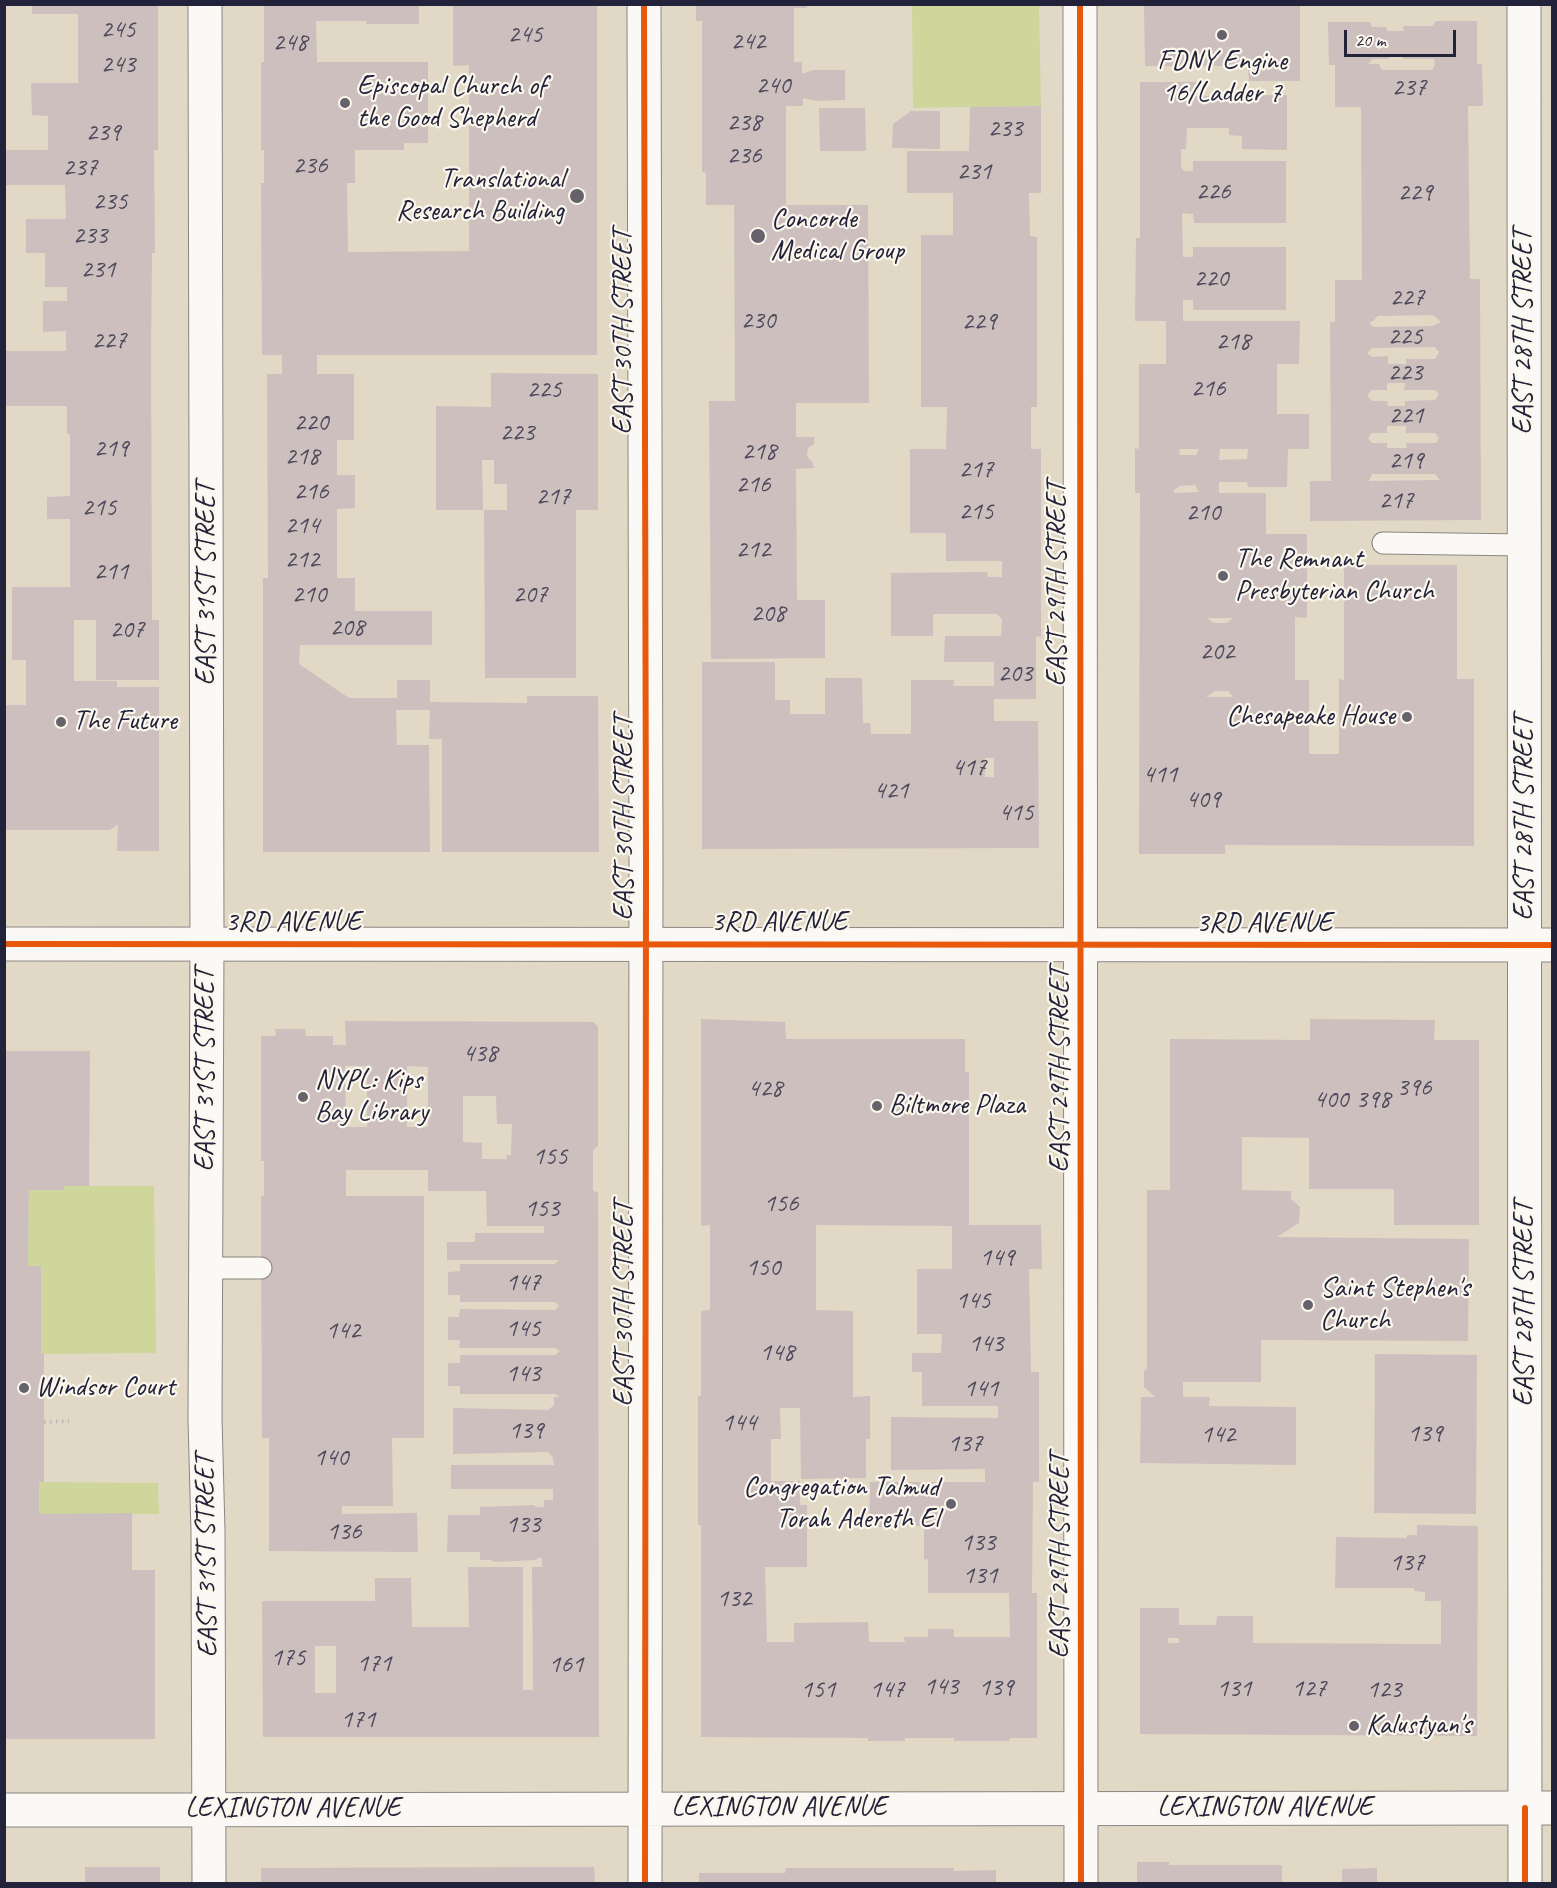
<!DOCTYPE html>
<style>
body{margin:0}
#map{position:relative;width:1557px;height:1888px;overflow:hidden;background:#e2d8c6;font-family:Caveat,sans-serif}
canvas{display:block}
.frame{position:absolute;inset:0;border:6px solid #22223b;pointer-events:none}
.scale{position:absolute;left:1344px;top:30px;width:112px;height:27px;box-sizing:border-box;border:3px solid #22223b;border-top:0;padding-left:8px;font-size:18px;line-height:21px;white-space:nowrap;color:#22223b;-webkit-text-stroke:4px #fbf7ec;paint-order:stroke}
</style>
<div id="map">
<canvas width="1557" height="1888"></canvas>
<div class="frame"></div>
<div class="scale">20 m</div>
</div>
<script>
const g = document.querySelector('canvas').getContext('2d');
g.lineJoin = 'round';
function fillPath(path, color) { g.fillStyle = color; g.fill(path, 'evenodd'); }
const poly = rows => new Path2D(rows.map(r => 'M' + r).join(''));
function trace(path, color, width, dash) { g.strokeStyle = color; g.lineWidth = width; g.lineCap = dash ? 'butt' : 'round'; g.setLineDash(dash || []); g.stroke(path); }
function write(font, color, halo, rows, align = 'center') {
  g.font = font + ' Caveat,sans-serif'; g.lineWidth = 4.5; g.setLineDash([]); g.textBaseline = 'middle'; g.strokeStyle = halo; g.fillStyle = color; for (const [text, x, y, turn = 0] of rows) {
    g.save(); g.translate(x, y); g.rotate((+turn || 0) * Math.PI / 180); g.textAlign = isNaN(turn) ? turn : align; if (halo) g.strokeText(text, 0, 0); g.fillText(text, 0, 0); g.restore();
  }
}
fillPath(poly([
 [912,5,1039,5,1041,106,913,108],
 [64,1186,154,1186,156,1353,41,1354,40,1266,28,1266,29,1190,64,1190],
 [39,1482,158,1483,159,1514,39,1514]
]), '#ced69c');
fillPath(poly([
 [32,4,158,4,158,150,154,150,155,253,152,253,151,351,152,620,159,620,159,680,96,680,96,620,74,620,74,681,117,681,117,687,159,687,159,851,117,851,118,824,110,830,4,830,4,705,26,705,26,660,12,660,12,587,70,587,70,519,47,519,47,497,70,496,70,434,67,434,67,406,4,406,4,351,66,351,66,331,43,332,43,301,67,301,67,287,45,287,45,253,26,253,26,219,66,219,65,185,4,185,4,150,48,150,48,116,32,115,31,83,78,83,78,14,32,14],
 [453,4,597,4,597,355,317,355,317,374,354,374,354,440,337,440,337,475,355,475,355,508,337,509,337,578,355,578,355,611,432,611,432,645,300,645,299,664,349,698,397,698,397,680,430,680,430,702,527,703,527,696,598,696,599,852,442,852,442,739,429,739,430,710,396,710,397,745,429,745,430,852,263,852,263,578,268,578,267,374,282,374,282,355,262,355,261,183,264,183,264,150,261,150,261,62,264,62,264,5,419,5,419,24,366,24,366,21,316,21,317,62,428,62,428,143,404,143,404,150,355,150,355,183,347,183,348,252,469,251,469,65,453,66],
 [696,4,809,4,806,8,794,8,794,62,802,62,802,74,813,70,845,70,845,100,816,101,803,98,803,106,786,106,786,205,868,205,869,403,796,403,796,437,814,437,814,444,808,448,807,456,813,463,814,468,796,469,797,600,825,600,825,658,711,659,709,401,735,401,734,205,706,205,706,173,702,172,702,21,696,21],
 [1144,4,1300,4,1300,81,1249,81,1248,66,1145,66],
 [1436,21,1477,21,1477,64,1482,64,1483,106,1468,106,1470,279,1480,279,1481,520,1310,521,1310,481,1331,481,1330,322,1335,322,1335,280,1362,280,1361,107,1335,107,1335,65,1329,65,1328,22,1370,22,1372,27,1386,27,1387,31,1404,31,1403,26,1433,26],
 [1388,54,1403,54,1403,59,1434,59,1435,65,1432,70,1382,70,1379,64,1368,64,1372,59,1389,59],
 [1433,315,1441,322,1432,326,1373,327,1369,322,1372,322,1378,316],
 [1435,347,1439,352,1435,359,1406,359,1406,364,1388,364,1388,356,1372,357,1367,353,1372,348],
 [1387,383,1405,383,1404,390,1435,390,1439,394,1435,400,1405,401,1405,406,1388,406,1387,401,1372,401,1367,395,1372,390,1387,390],
 [1387,426,1406,426,1406,433,1435,433,1439,438,1436,443,1406,443,1407,448,1387,448,1387,443,1372,443,1368,438,1372,433,1387,433],
 [1372,474,1435,474,1440,480,1369,481],
 [1140,82,1196,82,1196,96,1287,95,1287,150,1242,149,1242,136,1229,135,1229,128,1187,128,1186,149,1181,149,1181,167,1184,171,1193,171,1193,161,1286,161,1286,223,1194,223,1193,214,1182,213,1183,257,1193,257,1193,247,1286,247,1286,310,1193,310,1193,300,1183,300,1183,321,1300,321,1299,364,1277,364,1277,414,1309,414,1309,449,1288,449,1287,487,1248,487,1247,482,1219,482,1219,493,1266,493,1266,534,1307,534,1307,618,1295,617,1295,680,1309,680,1309,754,1339,754,1339,679,1344,680,1344,565,1457,565,1457,679,1474,679,1474,846,1225,845,1225,854,1139,854,1140,493,1135,493,1135,448,1139,449,1139,364,1166,364,1166,321,1135,321,1136,238,1140,238],
 [1179,449,1199,449,1196,455,1180,455],
 [1220,449,1248,449,1247,459,1219,460],
 [1195,485,1199,492,1174,493,1174,490,1180,486],
 [1207,618,1233,618,1227,623,1214,623],
 [1215,691,1228,691,1233,697,1206,697],
 [1041,106,1041,193,1029,193,1030,236,1037,237,1037,407,1031,407,1031,449,1041,449,1041,637,1036,636,1036,699,994,699,994,721,1038,721,1039,848,702,849,702,662,775,662,775,700,790,700,790,714,825,714,825,678,862,678,863,723,870,723,871,734,911,734,911,680,954,680,953,686,994,686,994,662,944,662,945,636,1001,636,1002,619,997,614,933,614,933,636,891,636,891,573,987,572,988,577,1002,577,1002,561,946,561,946,533,910,533,910,449,946,449,947,407,921,407,921,235,953,235,953,193,907,193,907,151,969,151,970,107],
 [985,758,994,758,994,777,985,777],
 [819,108,865,108,866,151,820,151],
 [911,111,940,111,940,149,892,148,893,124],
 [491,373,598,374,598,510,576,510,576,678,485,678,484,510,507,510,507,484,494,484,494,460,482,460,483,510,436,510,436,406,491,407],
 [701,1019,785,1022,786,1039,965,1039,965,1072,969,1072,969,1225,1041,1225,1042,1269,1029,1269,1031,1372,1039,1372,1039,1482,1033,1482,1032,1593,1037,1593,1037,1738,1010,1738,1009,1741,954,1741,954,1738,905,1738,905,1741,868,1741,868,1738,701,1737,701,1525,698,1525,698,1396,701,1396,701,1311,710,1310,710,1225,701,1226],
 [816,1225,952,1226,952,1269,917,1269,917,1334,942,1334,941,1353,912,1353,912,1372,922,1372,922,1406,998,1406,998,1418,891,1417,891,1470,985,1469,985,1482,870,1482,869,1527,924,1526,924,1560,928,1559,928,1593,1009,1593,1010,1637,954,1637,954,1629,928,1629,928,1637,904,1637,905,1642,869,1642,868,1622,794,1623,794,1642,767,1642,765,1567,807,1567,807,1505,800,1505,800,1481,771,1481,771,1439,781,1439,780,1408,800,1408,801,1479,866,1478,866,1439,870,1439,870,1396,853,1397,853,1311,816,1310],
 [1310,1019,1435,1020,1434,1040,1479,1040,1479,1225,1394,1225,1394,1189,1309,1189,1309,1138,1242,1137,1242,1190,1291,1191,1291,1199,1300,1207,1299,1223,1277,1237,1469,1239,1468,1341,1261,1340,1261,1382,1183,1382,1183,1397,1210,1397,1209,1406,1296,1407,1296,1465,1140,1463,1141,1397,1155,1397,1144,1387,1144,1371,1147,1369,1147,1190,1170,1190,1170,1039,1310,1040],
 [345,1021,593,1022,598,1026,598,1146,593,1150,593,1191,598,1192,599,1737,263,1737,262,1601,375,1601,375,1578,411,1578,412,1627,469,1627,468,1567,523,1567,523,1690,533,1690,532,1567,542,1567,542,1558,537,1558,537,1560,493,1562,492,1560,480,1560,480,1552,447,1552,448,1515,480,1515,480,1507,535,1505,535,1507,544,1507,544,1500,553,1500,553,1489,451,1489,451,1465,554,1465,553,1458,548,1452,453,1454,453,1408,548,1410,554,1405,554,1397,560,1397,555,1394,460,1394,460,1386,448,1386,448,1363,460,1363,460,1355,555,1355,560,1351,555,1348,459,1348,460,1340,448,1340,448,1317,459,1317,460,1309,555,1310,559,1306,555,1302,460,1302,460,1295,448,1295,448,1272,460,1271,460,1264,555,1264,559,1260,447,1260,447,1242,475,1242,475,1233,544,1233,544,1226,487,1226,486,1191,428,1191,428,1170,346,1170,346,1196,424,1196,424,1438,392,1438,393,1506,342,1506,342,1514,417,1513,418,1552,269,1551,269,1438,262,1438,261,1220,261,1196,264,1196,264,1161,261,1161,261,1036,276,1036,275,1029,305,1029,306,1036,333,1036,333,1045,346,1045],
 [345,1066,367,1066,367,1127,346,1127],
 [407,1066,428,1067,428,1127,407,1127],
 [463,1096,496,1096,497,1124,512,1124,511,1155,506,1155,507,1159,482,1159,482,1143,463,1142],
 [315,1646,336,1646,336,1693,315,1693],
 [4,1051,90,1051,89,1186,64,1186,64,1190,29,1190,28,1266,41,1266,41,1354,44,1353,44,1482,39,1482,39,1514,132,1513,132,1570,155,1570,155,1739,4,1739],
 [1375,1354,1477,1355,1476,1514,1374,1513],
 [1417,1525,1478,1526,1477,1736,1140,1734,1140,1608,1179,1608,1179,1625,1216,1625,1217,1616,1253,1616,1253,1643,1441,1644,1441,1601,1425,1601,1425,1592,1414,1591,1414,1588,1335,1588,1336,1537,1407,1538,1407,1535,1417,1535],
 [1168,1638,1179,1638,1179,1643,1168,1643],
 [1137,1862,1169,1862,1169,1865,1282,1865,1282,1884,1137,1884],
 [85,1867,160,1867,160,1884,85,1884],
 [530,1867,594,1867,595,1884,261,1884,261,1868],
 [786,1868,954,1868,954,1871,996,1870,996,1884,699,1884,699,1873,785,1873],
 [1377,1868,1377,1884,1342,1884,1342,1869]
]), '#cdbfbd');
const lane = poly([
 [1383,543,1524,545],
 [205,1268,261,1268]
]);
const street = poly([
 [205,4,207,944],
 [1080,4,1081,1884],
 [1524,4,1525,1884]
]);
const secondary = poly([
 [644,4,646,862,645,1884],
 [207,944,205,1418,208,1532,209,1884],
 [4,1810,1552,1808]
]);
const primary = poly([
 [4,944,1552,945]
]);
trace(lane, '#8b8681', 23);
trace(street, '#8b8681', 35);
trace(secondary, '#8b8681', 35);
trace(primary, '#8b8681', 35);
trace(poly([
 [44,1422,69,1421]
]), '#bbb9b8', 4, [1.5, 4.5]);
trace(lane, '#fbf9f6', 21);
trace(street, '#fbf9f6', 33);
trace(secondary, '#fbf9f6', 33);
trace(primary, '#fbf9f6', 33);
trace(poly([
 [644,4,646,862,645,1884],
 [1080,4,1081,1884],
 [4,944,1552,945],
 [1525,1808,1525,1884]
]), '#e8590c', 6);
for (const [x, y, r, color] of [
 [1222,35,6,"#65626c"],
 [345,103,6,"#65626c"],
 [577,196,8,"#65626c"],
 [758,236,8,"#65626c"],
 [1223,576,6,"#65626c"],
 [1407,717,6,"#65626c"],
 [61,722,6,"#65626c"],
 [303,1097,6,"#65626c"],
 [877,1106,6,"#65626c"],
 [1308,1305,6,"#65626c"],
 [24,1388,6,"#65626c"],
 [951,1504,6,"#65626c"],
 [1354,1726,6,"#65626c"]
]) { const dot = new Path2D(); dot.arc(x, y, r, 0, 2 * Math.PI); g.fillStyle = color; g.fill(dot); trace(dot, '#fbf7ec', 2); }
write('26px', '#4d495c', null, [
 ["245",118,30],
 ["245",525,35],
 ["242",748,42],
 ["248",290,43],
 ["243",118,65],
 ["240",773,86],
 ["237",1409,88],
 ["238",744,123],
 ["233",1005,129],
 ["239",103,133],
 ["236",744,156],
 ["236",310,166],
 ["237",80,168],
 ["231",974,172],
 ["226",1213,192],
 ["229",1415,193],
 ["235",110,202],
 ["233",90,236],
 ["231",98,270],
 ["220",1211,279],
 ["227",1407,298],
 ["230",758,321],
 ["229",979,322],
 ["225",1405,337],
 ["227",109,341],
 ["218",1233,342],
 ["223",1405,373],
 ["216",1208,389],
 ["225",544,390],
 ["221",1406,416],
 ["220",311,423],
 ["223",517,433],
 ["219",111,449],
 ["218",759,452],
 ["218",302,457],
 ["219",1406,461],
 ["217",976,470],
 ["216",753,485],
 ["216",311,492],
 ["217",553,497],
 ["217",1396,501],
 ["215",99,508],
 ["215",976,512],
 ["210",1203,513],
 ["214",302,526],
 ["212",753,550],
 ["212",302,560],
 ["211",111,572],
 ["210",309,595],
 ["207",530,595],
 ["208",768,614],
 ["208",347,628],
 ["207",127,630],
 ["202",1217,652],
 ["203",1015,674],
 ["417",969,768],
 ["411",1160,775],
 ["421",891,791],
 ["409",1203,800],
 ["415",1016,813],
 ["438",480,1054],
 ["396",1414,1088],
 ["428",765,1089],
 ["400",1331,1100],
 ["398",1373,1100],
 ["155",550,1157],
 ["156",781,1204],
 ["153",542,1209],
 ["149",997,1258],
 ["150",763,1268],
 ["147",523,1283],
 ["145",973,1301],
 ["145",523,1329],
 ["142",343,1331],
 ["143",986,1344],
 ["148",777,1353],
 ["143",523,1374],
 ["141",981,1389],
 ["144",739,1423],
 ["139",526,1431],
 ["139",1425,1434],
 ["142",1218,1435],
 ["137",965,1444],
 ["140",331,1458],
 ["133",523,1525],
 ["136",344,1532],
 ["133",978,1543],
 ["137",1407,1563],
 ["131",980,1576],
 ["132",734,1599],
 ["175",288,1658],
 ["171",374,1664],
 ["161",566,1665],
 ["143",941,1687],
 ["139",996,1688],
 ["131",1234,1689],
 ["127",1309,1689],
 ["151",818,1690],
 ["147",887,1690],
 ["123",1384,1690],
 ["171",358,1720]
]);
write('28px', '#22223b', '#fbf7ec', [
 ["FDNY Engine",1222,62,"center"],
 ["16/Ladder 7",1222,94,"center"],
 ["Episcopal Church of",357,87],
 ["the Good Shepherd",357,119],
 ["Translational",564,180,"right"],
 ["Research Building",564,212,"right"],
 ["Concorde",771,220],
 ["Medical Group",771,252],
 ["The Remnant",1235,560],
 ["Presbyterian Church",1235,592],
 ["Chesapeake House",1395,717,"right"],
 ["The Future",73,722],
 ["NYPL: Kips",315,1081],
 ["Bay Library",315,1113],
 ["Biltmore Plaza",889,1106],
 ["Saint Stephen's",1320,1289],
 ["Church",1320,1321],
 ["Windsor Court",36,1388],
 ["Congregation Talmud",939,1488,"right"],
 ["Torah Adereth El",939,1520,"right"],
 ["Kalustyan's",1366,1726]
], 'left');
write('28px', '#22223b', '#fbf7ec', [
 ["EAST 30TH STREET",624,332,-90],
 ["EAST 28TH STREET",1524,332,-90],
 ["EAST 31ST STREET",207,584,-90],
 ["EAST 29TH STREET",1058,584,-90],
 ["EAST 30TH STREET",625,818,-90],
 ["EAST 28TH STREET",1525,818,-90],
 ["3RD AVENUE",293,923],
 ["3RD AVENUE",779,923],
 ["3RD AVENUE",1264,924],
 ["EAST 31ST STREET",206,1070,-90],
 ["EAST 29TH STREET",1061,1070,-90],
 ["EAST 30TH STREET",625,1304,-90],
 ["EAST 28TH STREET",1525,1304,-90],
 ["EAST 31ST STREET",207,1556,-91],
 ["EAST 29TH STREET",1061,1556,-90],
 ["LEXINGTON AVENUE",779,1808],
 ["LEXINGTON AVENUE",1265,1808],
 ["LEXINGTON AVENUE",293,1809]
]);
</script>
